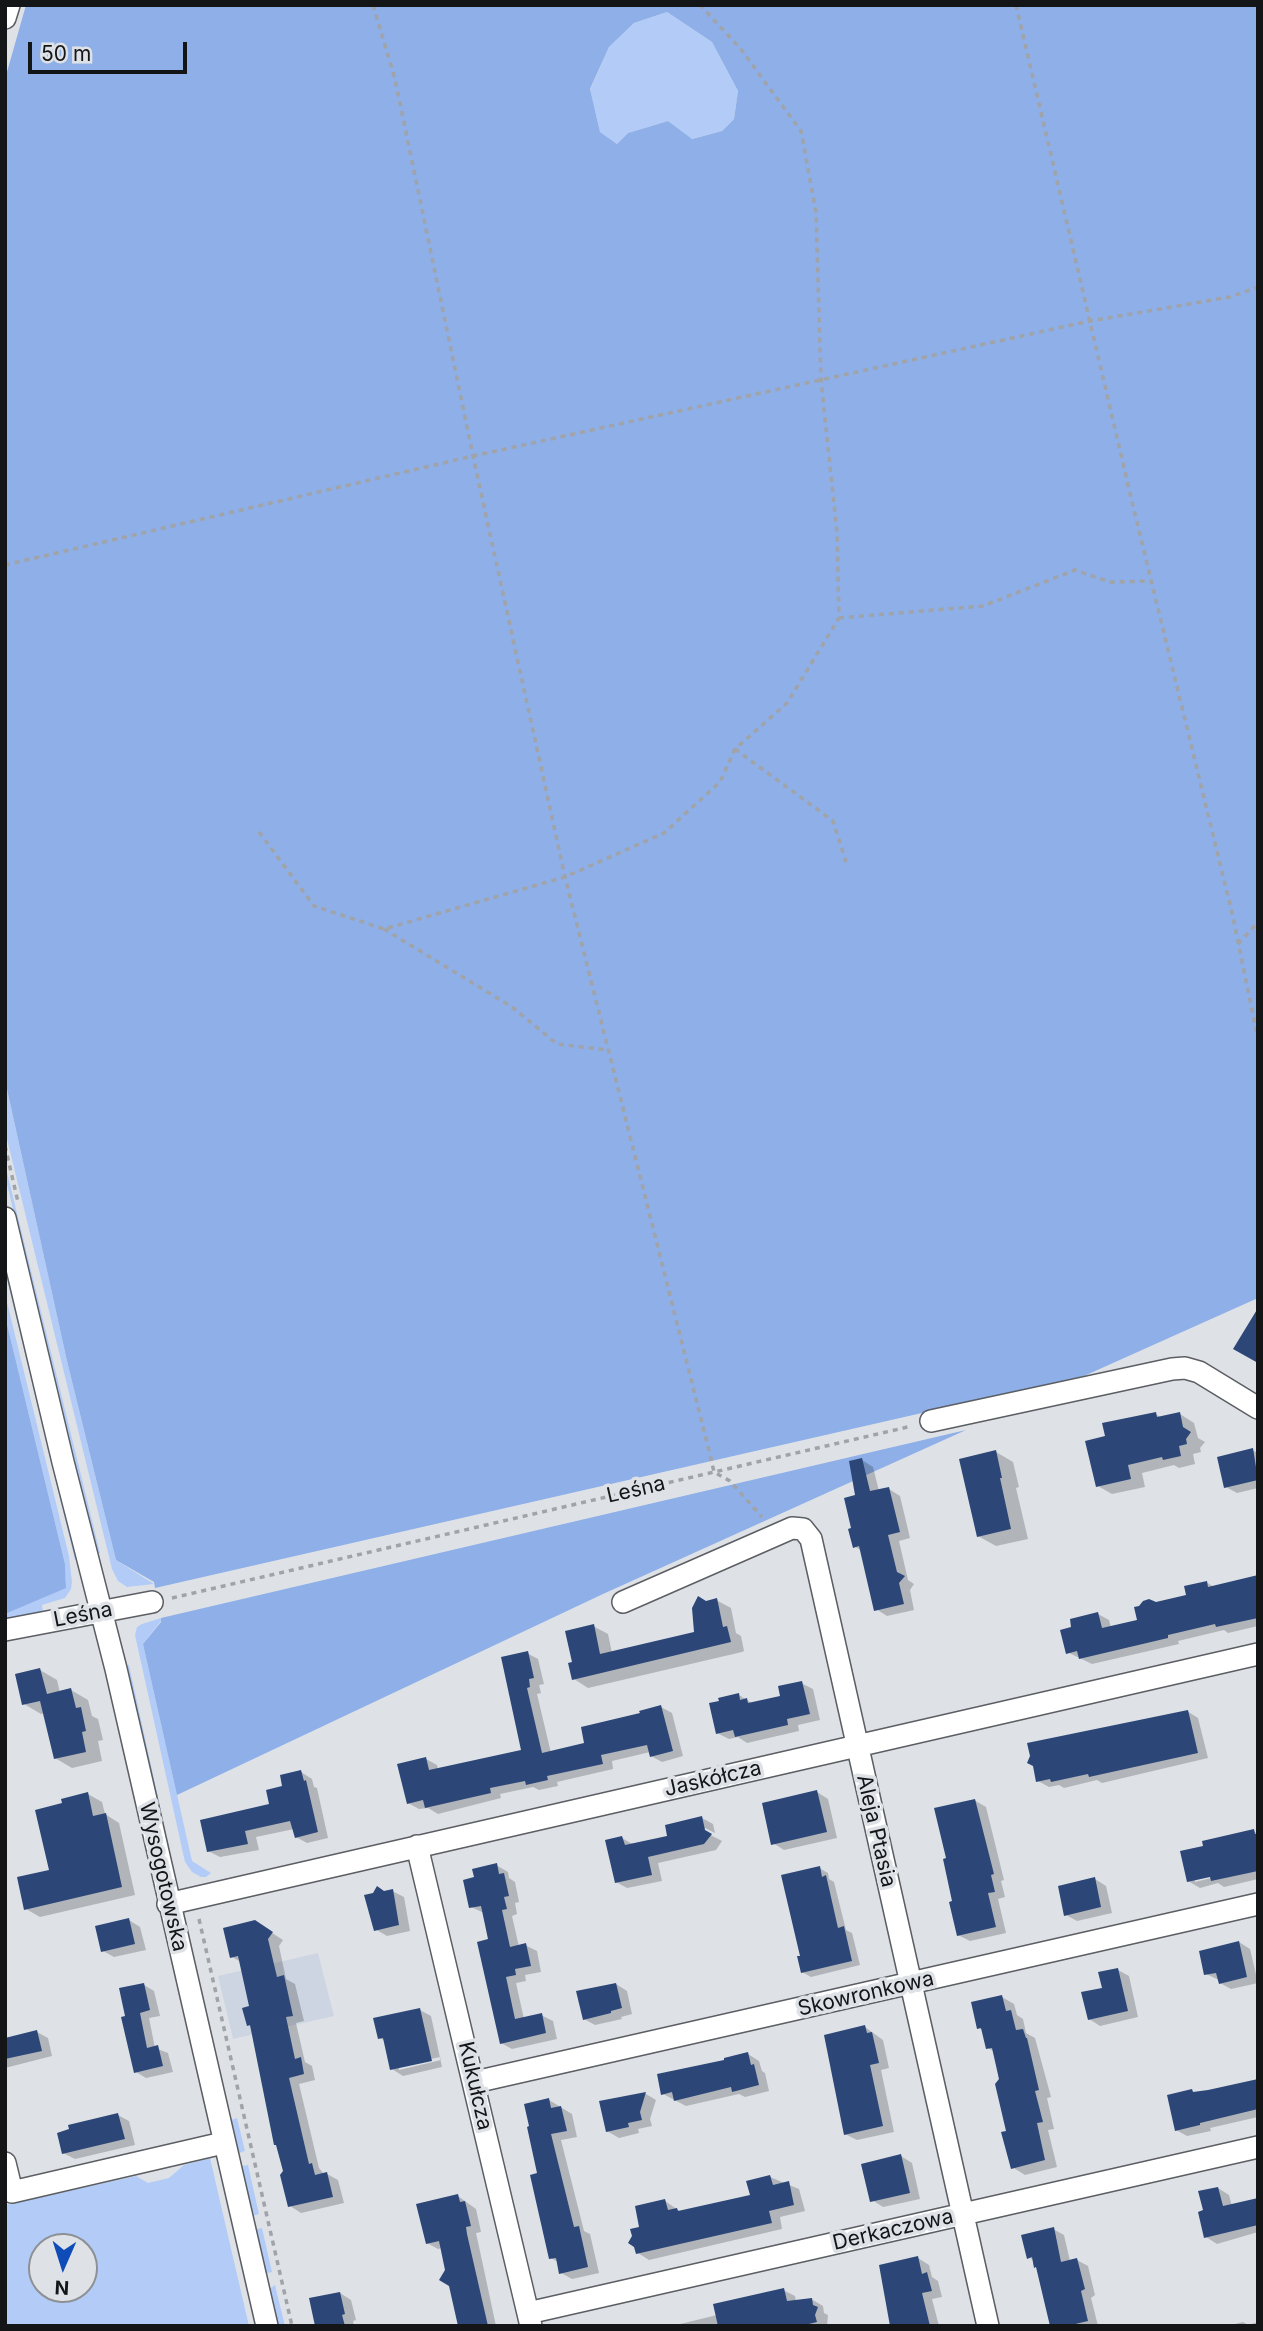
<!DOCTYPE html>
<meta charset="utf-8">
<style>
body{margin:0}
#map{position:relative;width:1263px;height:2331px;overflow:hidden;background:#dee2e7;font-family:Inter,sans-serif}
canvas{display:block}
.frame{position:absolute;inset:0;border:7px solid #141517;pointer-events:none}
.north{position:absolute;left:28px;top:2233px;width:70px;height:70px;box-sizing:border-box;background:#dee2e7;border:2px solid #8d9094;border-radius:50%;rotate:183deg;font-size:19px;font-weight:700;line-height:28px;text-align:center;color:#141517}
.north::after{content:'';display:block;margin:auto;width:24px;height:32px;background:#104cb7;clip-path:polygon(50% 0,100% 100%,50% 72%,0 100%)}
.scale{position:absolute;left:28px;top:42px;width:159px;height:32px;box-sizing:border-box;border:4px solid #141517;border-top:0;padding-left:9px;font-size:21px;line-height:24px;white-space:nowrap;color:#141517;-webkit-text-stroke:5px #dee2e7;paint-order:stroke}
</style>
<div id="map">
<canvas width="1263" height="2331"></canvas>
<div class="frame"></div>
<div class="north">N</div>
<div class="scale">50 m</div>
</div>
<script>
const g = document.querySelector('canvas').getContext('2d');
g.lineJoin = 'round';
function fillPath(path, color) { g.fillStyle = color; g.fill(path, 'evenodd'); }
const poly = rows => new Path2D(rows.map(r => 'M' + r).join(''));
function trace(path, color, width, dash) { g.strokeStyle = color; g.lineWidth = width; g.lineCap = dash ? 'butt' : 'round'; g.setLineDash(dash || []); g.stroke(path); }
function write(font, color, halo, rows, align = 'center') {
  g.font = font + ' Inter,sans-serif'; g.lineWidth = 7; g.setLineDash([]); g.textBaseline = 'middle'; g.strokeStyle = halo; g.fillStyle = color; for (const [text, x, y, turn = 0] of rows) {
    g.save(); g.translate(x, y); g.rotate((+turn || 0) * Math.PI / 180); g.textAlign = isNaN(turn) ? turn : align; if (halo) g.strokeText(text, 0, 0); g.fillText(text, 0, 0); g.restore();
  }
}
fillPath(poly([
 [318,1953,334,2016,233,2039,218,1976]
]), '#ced5e2');
fillPath(poly([
 [667,12,712,42,738,91,734,119,722,131,691,139,668,121,628,133,617,144,600,132,590,90,609,47,634,23],
 [5,1080,67,1361,116,1560,154,1584,127,1587,118,1581,112,1569,5,1131],
 [5,1164,100,1553,97,1554,5,1176],
 [5,1259,78,1559,75,1560,5,1271],
 [5,1294,69,1556,72,1582,71,1589,65,1598,42,1605,43,1614,5,1621,5,1614,66,1587,65,1564,5,1316],
 [161,1618,161,1621,143,1644,192,1861,211,1873,206,1877,201,1877,192,1872,185,1862,135,1635,137,1627,142,1624],
 [129,1665,175,1875,172,1870,126,1666],
 [237,2118,245,2151,239,2153,235,2151,228,2121],
 [210,2158,249,2326,5,2326,5,2205,136,2176,148,2183,169,2178,184,2165],
 [42,2247,84,2247,84,2289,42,2289],
 [248,2165,259,2214,253,2216,250,2213,240,2169,242,2166],
 [262,2228,272,2272,268,2273,263,2271,254,2233,257,2229],
 [275,2285,285,2326,277,2326,268,2290]
]), '#b3ccf7');
fillPath(poly([
 [26,5,1258,5,1258,1298,1084,1376,155,1588,154,1582,116,1560,67,1361,5,1080,5,79],
 [667,12,712,42,738,91,734,119,722,131,692,139,668,121,628,133,617,144,600,132,590,89,609,47,634,23],
 [5,1316,65,1564,66,1588,5,1614],
 [966,1430,603,1594,177,1795,143,1644,161,1622,161,1618]
]), '#8eafe7');
fillPath(poly([
 [1155,1414,1162,1418,1180,1414,1194,1423,1198,1438,1205,1442,1200,1448,1201,1452,1193,1454,1195,1464,1179,1468,1174,1465,1142,1473,1145,1487,1112,1494,1098,1486,1107,1438],
 [1252,1450,1258,1453,1258,1488,1237,1493,1226,1487],
 [996,1452,1013,1462,1019,1487,1016,1488,1028,1539,996,1546,978,1536],
 [862,1460,873,1467,879,1491,889,1489,900,1496,910,1538,899,1541,908,1580,914,1584,910,1590,914,1610,887,1616,876,1609,862,1551,854,1546,853,1529],
 [1258,1578,1258,1626,1228,1633,1224,1630,1178,1641,1179,1644,1092,1664,1067,1652,1073,1628,1098,1614,1109,1620,1111,1628,1140,1621,1155,1604,1188,1596,1206,1582,1214,1587],
 [716,1600,731,1608,736,1633,741,1636,744,1651,742,1652,588,1688,574,1679,574,1663,593,1626,608,1634,612,1653,696,1633,706,1602],
 [527,1653,538,1659,544,1684,539,1685,541,1693,537,1694,551,1753,586,1744,661,1707,672,1713,683,1756,662,1762,651,1756,650,1752,612,1761,613,1769,557,1782,558,1786,539,1790,533,1787,500,1794,501,1798,438,1814,428,1808,419,1809,408,1803,426,1759,437,1765,438,1770,523,1751],
 [40,1670,57,1680,60,1693,71,1690,88,1700,92,1716,98,1719,103,1740,98,1741,102,1761,72,1768,55,1758,45,1713,41,1714,24,1704],
 [801,1683,813,1689,820,1720,798,1725,799,1731,747,1743,738,1737,729,1739,717,1733,739,1695,753,1704,782,1698],
 [1187,1711,1198,1718,1208,1758,1102,1783,1097,1780,1064,1788,1059,1785,1049,1787,1038,1781],
 [301,1772,312,1779,314,1787,317,1788,328,1838,307,1843,296,1837,294,1829,256,1837,259,1850,220,1857,208,1851,271,1805,284,1788],
 [817,1792,828,1799,837,1838,784,1850,773,1843],
 [88,1794,102,1802,105,1814,119,1823,135,1895,40,1917,26,1909,51,1871,64,1805],
 [974,1800,986,1807,1004,1880,1001,1881,1005,1897,998,1899,1006,1933,970,1941,958,1935,954,1903],
 [702,1818,713,1824,715,1833,705,1828,703,1831,722,1841,716,1850,658,1863,662,1881,627,1888,616,1882,622,1838,634,1845,669,1837],
 [1254,1831,1258,1834,1258,1879,1224,1887,1218,1883,1200,1888,1188,1881],
 [1218,1873,1219,1876,1195,1882,1195,1878],
 [496,1865,508,1872,509,1878,515,1882,519,1902,515,1903,517,1914,512,1916,519,1947,525,1945,537,1951,541,1972,525,1975,526,1981,516,1983,524,2019,541,2015,553,2021,557,2039,512,2049,501,2043,490,1940,484,1913,471,1907,476,1878],
 [819,1868,828,1873,829,1879,834,1882,846,1930,852,1933,860,1965,811,1977,802,1972,802,1957],
 [1095,1879,1106,1886,1112,1913,1077,1921,1066,1915],
 [392,1891,404,1897,410,1931,387,1936,375,1929,374,1895],
 [129,1920,140,1927,146,1950,114,1957,103,1951],
 [266,1929,283,1940,279,1946,286,1979,295,1984,304,2021,296,2023,305,2062,312,2066,315,2080,299,2084,319,2168,324,2174,327,2174,338,2180,344,2203,301,2213,290,2206,285,2171,252,2027,248,2025,251,2007,241,1962,232,1957],
 [1239,1942,1250,1949,1258,1983,1231,1989,1220,1983,1219,1980,1206,1974],
 [1118,1970,1129,1976,1138,2017,1100,2026,1089,2019,1104,1989],
 [616,1984,627,1991,632,2014,621,2017,622,2019,595,2025,584,2019],
 [144,1985,154,1991,160,2016,149,2018,155,2048,168,2053,173,2072,146,2078,136,2072,127,2017],
 [1002,1997,1014,2004,1017,2015,1023,2019,1026,2033,1035,2038,1051,2097,1047,2098,1054,2129,1048,2130,1057,2167,1025,2175,1012,2167,995,2052,988,2048,984,2031,979,2028],
 [420,2010,431,2016,442,2067,403,2076,392,2069,385,2041,380,2038],
 [440,2057,441,2060,399,2070,399,2066],
 [865,2027,883,2040,889,2068,881,2070,894,2132,857,2140,845,2134],
 [37,2032,48,2038,52,2056,5,2068,5,2039],
 [748,2054,759,2061,762,2071,765,2073,769,2091,745,2097,739,2094,686,2106,663,2094],
 [1258,2081,1258,2117,1210,2128,1211,2131,1187,2136,1176,2130,1192,2091,1196,2093],
 [646,2094,656,2100,650,2119,652,2126,638,2129,639,2133,619,2138,607,2131,601,2102],
 [549,2100,572,2114,577,2137,561,2140,584,2231,590,2234,599,2273,572,2279,561,2273,558,2262,551,2258,539,2175],
 [118,2115,129,2121,135,2145,75,2159,63,2153],
 [901,2156,912,2163,920,2199,883,2207,872,2200],
 [770,2177,799,2189,805,2211,780,2217,782,2229,649,2260,638,2253,641,2228,665,2201,681,2212,752,2196],
 [1218,2188,1229,2195,1232,2206,1258,2200,1258,2232,1217,2244,1206,2237,1205,2212],
 [458,2196,476,2209,481,2232,476,2233,478,2242,496,2326,460,2326,442,2248,438,2249,427,2243],
 [1053,2229,1064,2235,1070,2261,1077,2260,1088,2266,1095,2295,1091,2298,1098,2326,1052,2326,1038,2268,1034,2261,1029,2257],
 [918,2258,929,2265,932,2277,938,2281,942,2297,932,2299,939,2326,892,2326],
 [783,2290,795,2296,796,2301,811,2299,823,2306,824,2313,828,2315,827,2326,672,2326,717,2315],
 [340,2293,351,2300,356,2320,353,2321,354,2326,318,2326],
 [1243,2322,1248,2325,1258,2322,1258,2326,1227,2326]
]), '#0003');
fillPath(poly([
 [1258,1308,1258,1363,1233,1349],
 [1156,1412,1157,1417,1180,1412,1183,1427,1191,1432,1186,1439,1187,1444,1179,1446,1181,1456,1163,1460,1162,1457,1128,1465,1131,1479,1096,1487,1085,1441,1105,1436,1102,1423],
 [1253,1448,1258,1480,1224,1488,1217,1457],
 [996,1450,1002,1478,1000,1478,1011,1529,977,1537,959,1459],
 [862,1458,870,1491,889,1487,900,1532,888,1535,897,1572,905,1576,899,1583,904,1604,874,1611,859,1546,853,1548,848,1529,851,1528,844,1498,855,1495,849,1461],
 [1258,1575,1258,1618,1216,1627,1215,1624,1168,1635,1168,1638,1079,1659,1077,1651,1066,1654,1060,1630,1071,1627,1070,1619,1098,1612,1102,1628,1137,1620,1134,1607,1139,1606,1143,1601,1149,1599,1156,1602,1186,1595,1184,1586,1207,1581,1208,1587],
 [698,1596,706,1601,717,1598,723,1627,727,1626,731,1642,572,1680,568,1663,572,1662,565,1631,594,1624,600,1654,694,1632,692,1608],
 [528,1651,534,1678,529,1679,530,1687,527,1688,542,1753,584,1743,581,1727,640,1713,639,1711,661,1705,673,1751,650,1757,647,1745,601,1755,603,1764,547,1776,548,1780,526,1785,525,1781,490,1788,491,1793,425,1808,423,1800,407,1804,397,1764,426,1757,429,1770,521,1750,501,1657],
 [40,1668,47,1694,71,1688,76,1708,81,1707,86,1731,82,1732,86,1752,54,1759,40,1701,22,1705,15,1674],
 [802,1681,810,1714,787,1719,788,1725,735,1737,733,1730,716,1734,709,1703,719,1701,718,1698,739,1693,740,1700,747,1698,748,1703,780,1696,778,1686],
 [1188,1710,1198,1753,1089,1777,1088,1774,1051,1782,1050,1779,1036,1782,1033,1766,1027,1763,1030,1756,1027,1743],
 [301,1770,304,1781,306,1780,318,1832,295,1838,290,1821,245,1831,248,1844,207,1852,200,1820,269,1804,266,1790,282,1786,280,1775],
 [817,1790,827,1832,771,1845,762,1803],
 [88,1792,93,1816,106,1813,122,1887,24,1910,17,1877,49,1870,35,1810,62,1803,61,1799],
 [975,1799,994,1874,991,1875,995,1892,988,1893,996,1927,957,1936,949,1902,952,1901,943,1859,946,1858,934,1808],
 [702,1816,705,1830,712,1834,704,1844,648,1857,652,1875,615,1883,605,1840,622,1836,625,1845,667,1836,665,1825],
 [1254,1829,1255,1834,1258,1834,1258,1871,1211,1881,1210,1877,1187,1882,1180,1851,1203,1846,1202,1841],
 [497,1863,499,1874,504,1873,509,1896,504,1897,507,1909,502,1910,510,1947,526,1943,531,1966,515,1969,516,1975,506,1977,515,2019,542,2013,546,2033,500,2044,477,1942,488,1939,481,1906,469,1908,463,1880,474,1877,472,1869],
 [820,1866,822,1877,826,1875,838,1928,844,1926,852,1961,801,1973,797,1956,800,1956,781,1875],
 [1095,1877,1101,1907,1064,1916,1058,1886],
 [377,1886,384,1891,393,1889,399,1925,374,1931,364,1895,373,1893],
 [129,1918,135,1944,101,1952,95,1926],
 [255,1920,273,1932,268,1939,277,1977,284,1975,293,2016,286,2017,295,2059,301,2057,304,2074,289,2078,309,2164,312,2163,315,2175,327,2172,333,2197,288,2207,280,2175,283,2171,276,2145,274,2145,250,2025,247,2026,242,2008,249,2006,238,1956,230,1958,223,1928],
 [1239,1941,1247,1977,1219,1984,1216,1973,1204,1975,1199,1951],
 [1118,1968,1128,2011,1088,2020,1081,1992,1102,1988,1098,1972],
 [144,1983,150,2010,140,2013,147,2048,158,2045,163,2066,134,2073,121,2017,125,2016,119,1988],
 [616,1983,622,2008,611,2011,611,2013,583,2020,576,1991],
 [1002,1995,1006,2011,1011,2010,1016,2030,1023,2029,1026,2038,1027,2038,1039,2090,1035,2091,1043,2122,1037,2123,1045,2160,1011,2169,1001,2132,1006,2131,995,2084,999,2079,992,2048,986,2049,981,2028,977,2029,971,2002],
 [420,2008,432,2061,390,2070,383,2038,378,2039,373,2018],
 [865,2025,867,2033,872,2032,879,2063,870,2065,883,2126,844,2135,824,2035],
 [37,2030,42,2051,5,2059,5,2038],
 [748,2052,751,2065,754,2064,759,2085,732,2092,731,2087,674,2101,672,2092,661,2095,657,2074,724,2060,724,2058],
 [1258,2079,1258,2109,1200,2123,1200,2125,1175,2131,1167,2095,1192,2089,1193,2092,1208,2090],
 [646,2092,640,2112,642,2120,628,2123,629,2127,606,2132,599,2101],
 [549,2098,551,2108,561,2106,567,2131,551,2134,574,2227,579,2226,588,2267,559,2274,556,2258,549,2259,530,2175,537,2173,527,2127,529,2126,524,2104],
 [118,2113,125,2139,62,2154,57,2133,69,2129,68,2125],
 [901,2154,910,2193,870,2202,861,2164],
 [770,2175,773,2185,789,2181,794,2205,769,2211,772,2223,636,2254,634,2247,628,2243,632,2236,630,2229,639,2227,635,2206,665,2199,668,2210,677,2208,678,2211,750,2195,746,2181],
 [1218,2187,1223,2206,1258,2198,1258,2225,1204,2238,1198,2212,1203,2210,1198,2191],
 [458,2194,460,2202,465,2201,471,2226,466,2227,467,2234,488,2326,458,2326,449,2286,439,2280,445,2270,439,2241,426,2244,416,2204],
 [1054,2227,1061,2262,1077,2258,1085,2289,1081,2291,1088,2321,1067,2326,1050,2326,1036,2267,1034,2268,1032,2257,1027,2259,1021,2235],
 [918,2256,922,2274,927,2272,932,2291,922,2293,930,2326,890,2326,879,2265],
 [784,2288,787,2301,812,2298,813,2305,818,2307,815,2315,817,2322,801,2326,718,2326,713,2304],
 [340,2292,345,2314,342,2315,345,2326,315,2326,309,2298]
]), '#2b4677');
const street = poly([
 [5,18,9,5],
 [5,1218,63,1462,116,1669,267,2326],
 [931,1421,1172,1369,1185,1368,1199,1372,1258,1408],
 [623,1602,792,1528,803,1529,811,1539,988,2326],
 [5,1630,152,1602],
 [417,1846,531,2326],
 [168,1904,1258,1654],
 [475,2082,1258,1904],
 [5,2163,12,2192,223,2143],
 [528,2313,1258,2147]
]);
trace(street, '#5b5e63', 24);
trace(poly([
 [373,5,395,79,473,456,565,877,711,1459,714,1472,730,1481,762,1517],
 [1016,5,1133,506,1233,917,1258,1039],
 [5,565,473,456,1090,321,1230,297,1258,287],
 [839,618,983,606,1075,570,1110,582,1151,581],
 [735,749,833,821,846,862],
 [259,832,314,906,384,929,565,877,664,833,720,782,735,749,787,703,839,618,837,533,821,380,816,212,801,131,740,48,700,5],
 [384,929,512,1007,557,1044,608,1050],
 [1238,944,1258,922],
 [5,1146,18,1202],
 [172,1598,912,1426],
 [199,1919,292,2326]
]), '#a0a3a7', 3.5, [5, 5]);
trace(street, '#fff', 21);
write('21px', '#141517', '#dee2e7', [
 ["Leśna",636,1490,-13],
 ["Leśna",83,1615,-11],
 ["Jaskółcza",713,1779,-13],
 ["Aleja Ptasia",876,1831,77],
 ["Wysogotowska",163,1877,77],
 ["Skowronkowa",866,1994,-13],
 ["Kukułcza",475,2086,77],
 ["Derkaczowa",893,2230,-13]
]);
</script>
